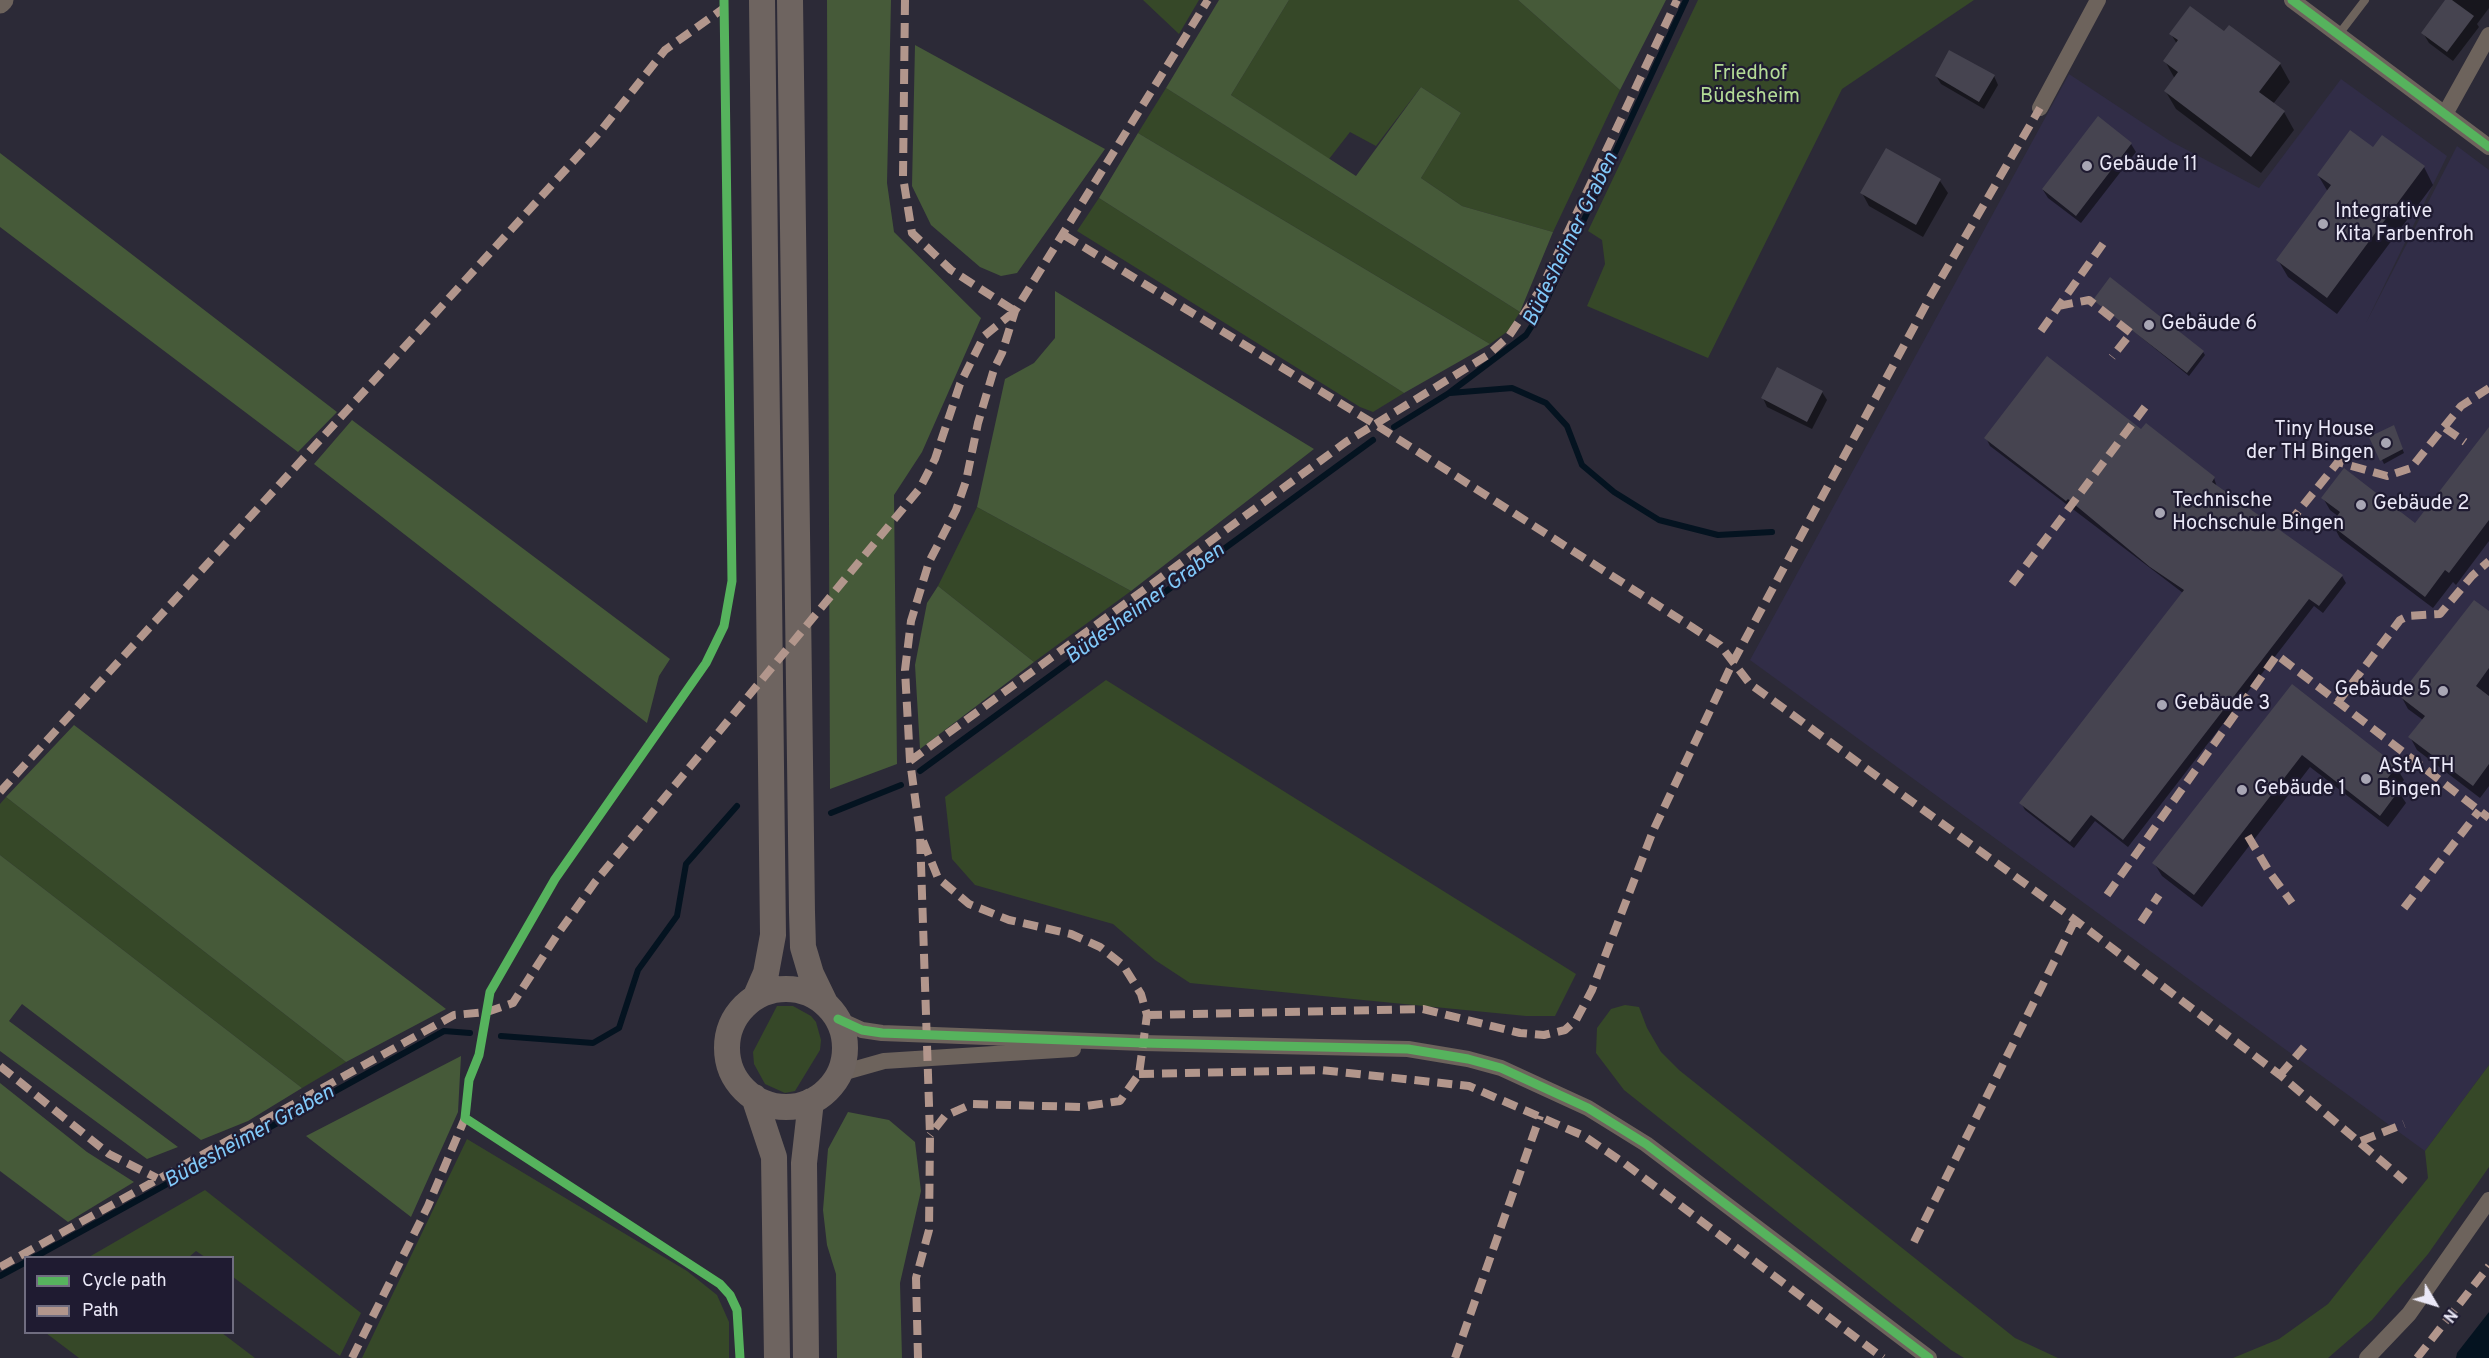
<!DOCTYPE html>
<meta charset="utf-8">
<style>
body{margin:0}
#map{position:relative;width:2489px;height:1358px;overflow:hidden;background:#2c2a37;font-family:Overpass,sans-serif}
canvas{display:block}
.legend{position:absolute;left:24px;top:1256px;width:210px;height:78px;box-sizing:border-box;background:#1f1b31;border:2px solid #706d80;margin:0;padding:8px 10px;list-style:none;font-size:18px;color:#eae8f7}
.legend li{display:flex;align-items:center;gap:12px;height:30px}
.legend b{width:30px;border:2px solid #706d80}
.north{position:absolute;left:2405px;top:1274px;width:60px;height:60px;-webkit-text-stroke:4px #1f1b31;paint-order:stroke;rotate:128deg;font-size:16px;font-weight:700;line-height:24px;text-align:center;color:#eae8f7}
.north::after{content:'';display:block;margin:auto;width:21px;height:27px;background:#eae8f7;clip-path:polygon(50% 0,100% 100%,50% 72%,0 100%)}
</style>
<div id="map">
<canvas width="2489" height="1358"></canvas>
<ul class="legend">
<li><b style="height:8px;background:#56b35d"></b>Cycle path</li>
<li><b style="height:8px;background:#b2968c"></b>Path</li>
</ul>
<div class="north">N</div>
</div>
<script>
const g = document.querySelector('canvas').getContext('2d');
g.lineJoin = 'round';
function fillPath(path, color) { g.fillStyle = color; g.fill(path, 'evenodd'); }
const poly = rows => new Path2D(rows.map(r => 'M' + r).join(''));
function trace(path, color, width, dash) { g.strokeStyle = color; g.lineWidth = width; g.lineCap = dash ? 'butt' : 'round'; g.setLineDash(dash || []); g.stroke(path); }
function write(font, color, halo, rows, align = 'center') {
  g.font = font + ' Overpass,sans-serif'; g.lineWidth = 4.5; g.setLineDash([]); g.textBaseline = 'middle'; g.strokeStyle = halo; g.fillStyle = color; for (const [text, x, y, turn = 0] of rows) {
    g.save(); g.translate(x, y); g.rotate((+turn || 0) * Math.PI / 180); g.textAlign = isNaN(turn) ? turn : align; if (halo) g.strokeText(text, 0, 0); g.fillText(text, 0, 0); g.restore();
  }
}
fillPath(poly([
 [2069,74,2170,141,2259,188,2341,79,2447,156,2366,323,2457,146,2489,170,2489,1065,2425,1151,1750,660]
]), '#312d47');
fillPath(poly([
 [1143,0,1199,0,1179,34],
 [1289,0,1518,0,1620,90,1553,232,1462,206,1421,178,1461,113,1421,87,1376,146,1350,132,1329,159,1231,95],
 [1698,0,1974,0,1842,89,1708,358,1587,306,1605,264,1602,240,1588,231],
 [1166,88,1520,312,1508,331,1490,344,1138,133],
 [1099,198,1404,393,1373,412,1360,407,1077,231],
 [977,507,1131,591,1034,662,938,586],
 [1106,680,1576,974,1555,1016,1526,1016,1190,983,1155,960,1113,924,975,885,952,859,945,797],
 [6,797,346,1062,302,1088,0,855,0,804],
 [1625,1005,1639,1007,1647,1028,1661,1052,1679,1070,2015,1338,2058,1358,1964,1358,1951,1350,1624,1090,1596,1053,1597,1028,1611,1009],
 [777,1006,793,1006,811,1016,816,1022,821,1040,820,1050,795,1091,785,1093,765,1084,754,1064,753,1052],
 [2489,1065,2489,1167,2428,1254,2372,1320,2328,1358,2233,1358,2279,1339,2328,1304,2428,1178,2425,1151],
 [467,1139,687,1271,717,1295,729,1322,729,1358,362,1358],
 [205,1190,361,1313,340,1356,233,1277,232,1258,205,1257,196,1251,189,1257,89,1257],
 [46,1333,222,1333,255,1358,79,1358]
]), '#364828');
fillPath(poly([
 [827,0,891,0,887,183,894,232,981,318,922,452,894,495,897,764,830,789],
 [1219,0,1289,0,1231,95,1356,176,1421,87,1461,113,1421,178,1462,206,1553,232,1520,312,1166,88],
 [1518,0,1666,0,1620,90],
 [915,45,1105,149,1017,273,1001,276,980,267,931,225,912,186],
 [1138,133,1490,344,1404,393,1099,198],
 [0,153,337,412,298,452,0,227],
 [1055,291,1314,449,1131,591,977,507,1005,379,1034,363,1055,338],
 [352,420,670,659,659,676,647,723,314,464],
 [938,586,1034,662,920,749,915,665,927,603],
 [74,725,446,1009,346,1062,6,797],
 [0,855,302,1088,248,1121,201,1140,22,1004,9,1021,178,1147,147,1159,0,1051],
 [461,1056,458,1112,411,1217,306,1136],
 [0,1083,87,1152,134,1182,68,1222,0,1171],
 [848,1112,889,1120,915,1142,921,1191,900,1283,902,1358,837,1358,836,1274,827,1245,823,1210,828,1149]
]), '#465a39');
fillPath(poly([
 [2489,1312,2489,1358,2456,1358,2457,1353]
]), '#041320');
fillPath(poly([
 [2447,0,2489,0,2489,8,2477,24,2479,27,2453,61,2429,43,2423,33],
 [2171,34,2280,64,2290,82,2273,104,2284,112,2294,130,2261,173,2176,109,2166,92,2175,79,2165,61,2177,44],
 [1936,76,1994,76,1998,85,1984,109,1941,84],
 [2131,144,2136,152,2081,223,2048,198,2043,190],
 [2374,149,2424,167,2433,185,2337,314,2288,277,2278,260,2328,192,2318,175],
 [1886,150,1940,181,1948,193,1923,237,1869,206,1862,193],
 [2095,300,2203,352,2205,355,2189,376],
 [1822,392,1827,400,1812,429,1767,407,1763,398],
 [2489,429,2489,541,2456,585,2453,582,2433,608,2340,538,2333,525,2339,517,2330,510,2323,498,2416,525],
 [2395,430,2404,453,2384,464,2371,437],
 [2141,431,2214,478,2217,487,2342,576,2346,583,2323,613,2314,606,2128,847,2095,821,2074,848,2025,810,2021,803,2183,593,1990,446,1986,438],
 [2489,613,2489,786,2480,798,2417,750,2410,737,2423,720,2408,709,2401,696],
 [2292,686,2396,767,2404,780,2397,789,2406,803,2388,827,2310,767,2202,907,2162,876,2154,863]
]), '#0007');
trace(poly([
 [1450,393,1512,388,1546,403,1567,426,1582,465,1614,492,1659,520,1718,535,1772,532],
 [1394,427,1449,393,1526,335,1542,310,1686,0],
 [920,771,1373,440],
 [831,813,901,785],
 [501,1036,593,1043,619,1028,638,970,677,916,686,864,737,806],
 [33,1258,444,1031,470,1033],
 [0,1276,26,1262]
]), '#041320', 6);
fillPath(poly([
 [2445,0,2452,0,2474,16,2447,52,2421,33],
 [2190,6,2224,31,2229,25,2281,63,2259,92,2285,111,2251,157,2164,91,2178,72,2163,61,2178,40,2169,34],
 [1949,50,1995,75,1979,102,1935,76],
 [2098,116,2132,143,2076,216,2042,189],
 [2350,130,2373,147,2382,135,2425,166,2327,298,2276,260,2331,185,2317,175],
 [1886,148,1941,179,1916,225,1860,193],
 [2110,277,2204,351,2187,373,2093,300],
 [2047,356,2141,429,2146,423,2215,477,2212,482,2343,575,2319,606,2309,599,2123,840,2091,815,2070,842,2019,803,2184,590,2150,567,2068,499,2066,501,1984,438],
 [1777,367,1823,391,1807,422,1761,398],
 [2394,425,2403,449,2380,461,2369,437],
 [2489,427,2489,520,2449,573,2445,570,2425,597,2331,525,2340,512,2321,498,2344,468,2415,523],
 [2474,600,2489,611,2489,668,2476,686,2489,696,2489,764,2473,786,2408,737,2425,716,2399,696],
 [2292,684,2397,766,2387,779,2400,789,2380,816,2302,755,2194,895,2152,863]
]), '#464450');
trace(poly([
 [2339,34,2365,0]
]), '#6d635c', 8);
trace(poly([
 [2292,0,2489,147],
 [2040,108,2098,0],
 [2445,114,2489,35],
 [838,1019,862,1030,882,1033,1143,1043,1408,1049,1468,1059,1501,1068,1588,1108,1646,1144,1929,1358],
 [838,1074,884,1061,1073,1049],
 [2367,1358,2409,1314,2489,1200]
]), '#6d635c', 16);
trace(poly([
 [0,3,3,0]
]), '#6d635c', 21);
trace(poly([
 [790,0,802,912,803,947,811,974,825,1003],
 '727 1048a59 59 0 1 1 118 0a59 59 0 1 1-118 0Z',
 [756,996,766,973,773,935,762,0],
 [754,1097,774,1157,777,1358],
 [806,1358,804,1163,811,1101]
]), '#6e6460', 26);
trace(poly([
 [905,0,903,177,912,233,951,270,1015,311],
 [1064,235,1373,423,1720,645,1750,684,2075,920,2280,1075,2405,1181],
 [2058,306,2089,300,2131,333,2112,357],
 [2041,331,2105,241],
 [2445,428,2465,442],
 [2289,523,2338,462,2387,476,2411,468,2461,406,2489,388],
 [2012,584,2145,407],
 [2338,702,2400,620,2408,616,2440,614,2472,576,2489,561],
 [910,761,1346,442,1488,355,1509,336,1542,287,1677,0],
 [0,792,599,133,665,50,724,8],
 [2248,836,2270,873,2292,903],
 [923,841,938,878,969,904,1009,920,1071,934,1100,947,1123,965,1141,994,1147,1015,1139,1074,1120,1101,1080,1107,972,1104,945,1116,930,1135],
 [2107,895,2277,655,2489,818],
 [2404,908,2479,811],
 [2141,922,2159,895],
 [1147,1015,1423,1009,1520,1033,1544,1035,1565,1030,1576,1020,1592,990,1653,831,1733,662,1929,299,2040,108],
 [0,1066,109,1154,157,1178],
 [1139,1074,1321,1070,1469,1086,1584,1136,1624,1163,1883,1358],
 [2280,1075,2304,1047],
 [2361,1141,2404,1124],
 [1914,1242,2075,920],
 [0,1267,454,1015,487,1012,513,1003,557,935,595,882,920,488,935,459,960,384,984,336,1015,311],
 [352,1358,428,1206,465,1118],
 [918,1358,916,1278,929,1230,930,1135,920,834,910,761,905,670,911,621,929,562,956,510,966,481,978,423,994,369,1002,353,1015,311,1208,0],
 [1455,1358,1540,1116],
 [2417,1358,2489,1266]
]), '#b2968c', 8, [15, 8]);
trace(poly([
 [724,0,732,581,724,626,706,663,555,879,490,992,479,1055,469,1080,465,1118,720,1284,730,1295,737,1310,740,1358],
 [2292,0,2489,147],
 [838,1019,862,1030,882,1033,1143,1043,1408,1049,1468,1059,1501,1068,1588,1108,1646,1144,1929,1358]
]), '#56b35d', 9);
for (const [x, y, r, color] of [
 [2087,166,6,"#a8a6b4"],
 [2323,224,6,"#a8a6b4"],
 [2149,325,6,"#a8a6b4"],
 [2386,443,6,"#a8a6b4"],
 [2361,505,6,"#a8a6b4"],
 [2160,513,6,"#a8a6b4"],
 [2443,691,6,"#a8a6b4"],
 [2162,705,6,"#a8a6b4"],
 [2366,779,6,"#a8a6b4"],
 [2242,790,6,"#a8a6b4"]
]) { const dot = new Path2D(); dot.arc(x, y, r, 0, 2 * Math.PI); g.fillStyle = color; g.fill(dot); trace(dot, '#1f1b31', 2); }
write('20px', '#b4db97', '#1f1b31', [
 ["Friedhof",1750,75],
 ["Büdesheim",1750,98]
]);
write('20px', '#eae8f7', '#1f1b31', [
 ["Gebäude 11",2099,166],
 ["Integrative",2335,213],
 ["Kita Farbenfroh",2335,236],
 ["Gebäude 6",2161,325],
 ["Tiny House",2374,431,"right"],
 ["der TH Bingen",2374,454,"right"],
 ["Technische",2172,502],
 ["Hochschule Bingen",2172,525],
 ["Gebäude 2",2373,505],
 ["Gebäude 5",2431,691,"right"],
 ["Gebäude 3",2174,705],
 ["AStA TH",2378,768],
 ["Bingen",2378,791],
 ["Gebäude 1",2254,790]
], 'left');
write('italic 21px', '#81c9f9', '#1f1b31', [
 ["Büdesheimer Graben",1572,240,-64],
 ["Büdesheimer Graben",1146,605,-36],
 ["Büdesheimer Graben",250,1138,-29]
]);
</script>
